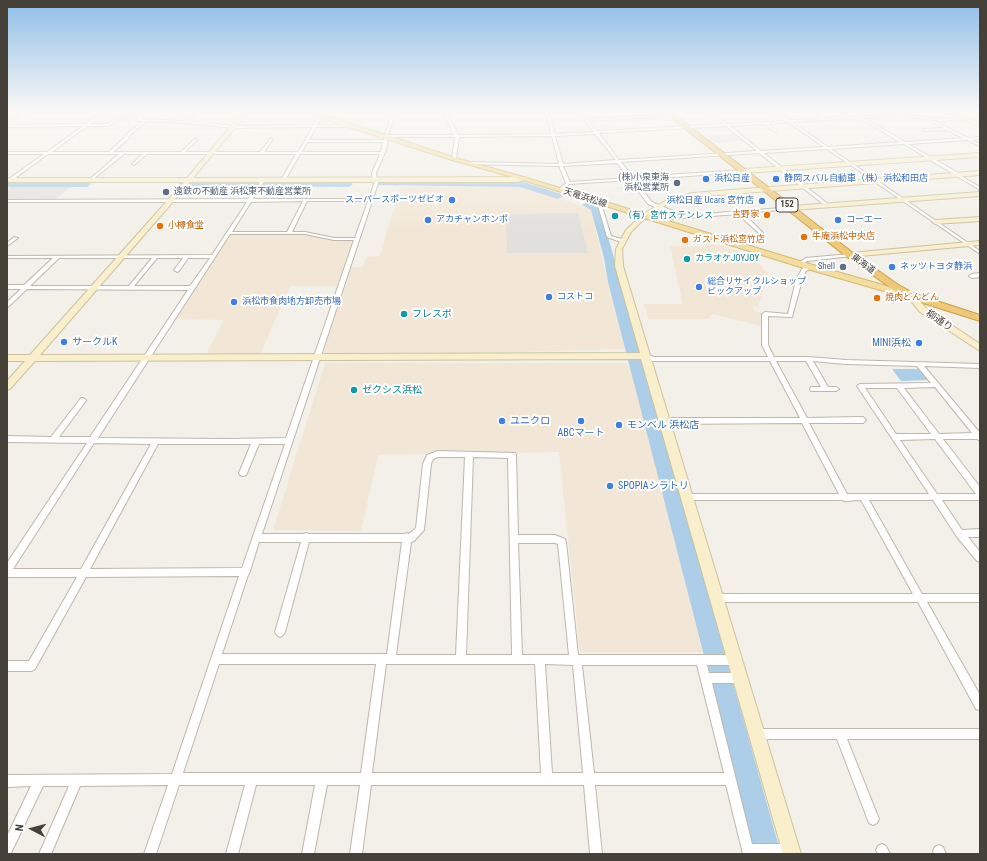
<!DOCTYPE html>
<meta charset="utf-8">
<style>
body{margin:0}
#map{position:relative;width:987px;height:861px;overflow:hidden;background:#f2f0e9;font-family:"Roboto Condensed",sans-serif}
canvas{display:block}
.frame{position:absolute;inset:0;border:8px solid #454038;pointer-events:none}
.north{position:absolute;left:12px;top:809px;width:40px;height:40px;-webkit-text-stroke:3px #fff;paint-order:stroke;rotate:276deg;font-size:11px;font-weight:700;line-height:16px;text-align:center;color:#454038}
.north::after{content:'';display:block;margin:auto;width:14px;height:18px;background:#454038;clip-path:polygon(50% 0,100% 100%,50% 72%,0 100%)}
</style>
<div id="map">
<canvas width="987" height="861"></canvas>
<div class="frame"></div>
<div class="north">N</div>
</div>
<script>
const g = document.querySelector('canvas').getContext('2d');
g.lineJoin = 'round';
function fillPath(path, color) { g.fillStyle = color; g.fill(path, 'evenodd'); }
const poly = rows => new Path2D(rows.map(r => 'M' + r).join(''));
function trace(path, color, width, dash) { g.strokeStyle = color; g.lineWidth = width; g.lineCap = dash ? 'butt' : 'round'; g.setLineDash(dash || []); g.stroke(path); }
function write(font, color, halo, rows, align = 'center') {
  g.font = font + ' "Roboto Condensed","Noto Sans JP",sans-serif'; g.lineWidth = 4; g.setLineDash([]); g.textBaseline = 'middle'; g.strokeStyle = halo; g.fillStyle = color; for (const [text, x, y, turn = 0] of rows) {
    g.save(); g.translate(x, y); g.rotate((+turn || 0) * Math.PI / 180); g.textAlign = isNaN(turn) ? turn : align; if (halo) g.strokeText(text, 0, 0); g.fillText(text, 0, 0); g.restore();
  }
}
fillPath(poly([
 [520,186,591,209,607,280,626,349,483,353,323,354,351,267,363,267,366,257,380,256,400,187],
 [308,234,330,240,353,240,338,286,290,286,260,355,210,355,207,353,224,320,174,319,229,235],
 [708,242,753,255,765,271,769,272,758,307,752,306,754,311,762,313,761,326,712,314,710,318,708,319,648,319,644,304,683,304,670,246,707,247,706,243],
 [325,363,630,363,703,652,580,652,559,452,378,455,361,531,273,530]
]), '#f2e7d6');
fillPath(poly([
 [734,134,742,141,715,143,707,136],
 [11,186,71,187,54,200,7,200,7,190],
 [578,213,588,253,507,253,506,214]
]), '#e1e0dd');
fillPath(poly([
 [892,369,918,369,928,380,901,381]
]), '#accee8');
fillPath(poly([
 [378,180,521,181,561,194,563,196,558,199,520,187,375,185,374,183,378,180],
 [7,181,87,181,91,184,87,187,7,187,7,181],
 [182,181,349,181,353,184,349,187,179,186,178,184,182,181],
 [587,202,598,206,600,208,781,854,755,854,608,282,604,258,591,210,582,205,587,202]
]), '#accee8');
const street = poly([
 [24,111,28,111,7,123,7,121,24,111],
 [104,111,108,111,90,124,107,124,120,115,140,115,144,111,148,111,140,119,184,121,198,111,202,111,188,121,233,126,314,125,322,111,326,111,317,125,350,125,352,126,350,127,316,127,309,140,384,140,392,111,396,111,388,135,454,135,442,111,549,111,555,134,594,132,578,111,582,111,588,119,671,114,673,115,671,116,589,121,597,131,723,124,707,111,711,111,727,124,786,121,772,111,776,111,790,120,820,119,809,111,813,111,824,118,894,114,895,113,944,119,960,117,961,119,944,121,900,116,864,118,905,142,963,138,947,130,923,131,924,129,944,128,931,122,932,120,968,138,980,137,980,139,972,140,980,144,980,146,967,140,908,144,960,174,961,176,980,187,980,190,904,144,831,149,980,251,980,254,827,149,764,153,829,205,829,207,827,207,759,153,621,162,633,177,745,170,746,171,744,172,634,180,652,202,675,212,678,216,794,207,794,209,792,209,743,213,763,233,763,235,761,235,738,214,672,219,666,223,662,223,662,221,669,217,673,216,671,214,648,204,630,180,569,184,560,191,558,190,566,183,559,166,469,164,467,163,469,162,559,164,552,136,459,137,456,159,454,160,452,159,455,137,388,137,386,150,376,173,377,179,379,180,262,534,303,534,306,533,309,534,404,534,407,533,409,534,416,528,423,464,427,455,438,451,515,453,516,455,518,535,555,535,565,539,566,542,578,655,735,655,738,657,740,660,738,663,735,665,707,665,709,673,740,673,743,675,745,678,743,681,740,683,712,683,752,844,791,844,795,846,797,850,795,854,743,854,726,785,595,785,602,854,590,854,584,785,371,785,362,854,350,854,360,785,327,785,314,854,302,854,315,785,256,785,238,854,226,854,245,785,179,785,156,854,144,854,168,785,80,786,51,854,39,854,69,786,43,786,11,853,7,854,7,836,31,786,7,787,7,775,172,774,239,576,86,577,35,669,32,671,7,671,7,661,29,661,77,577,7,577,7,563,87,443,7,442,7,436,51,437,81,398,83,398,86,400,85,402,59,437,90,437,188,290,27,289,9,306,7,307,7,302,21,289,7,289,7,285,24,285,53,258,7,258,7,256,212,255,247,202,7,202,7,200,248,199,262,179,263,179,265,180,253,199,369,199,375,181,373,180,372,173,380,154,300,154,285,180,283,181,281,180,296,154,147,154,134,165,132,164,133,163,143,154,124,154,91,181,89,180,90,179,119,154,48,154,11,181,9,181,9,179,44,154,7,154,7,152,47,152,83,126,7,127,7,125,85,124,104,111],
 [546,112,551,134,458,135,447,113,546,112],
 [122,117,138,117,136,121,143,121,128,133,125,137,109,152,52,152,87,126,109,126,122,117],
 [860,118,900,142,828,147,792,122,860,118],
 [147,121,175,122,233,128,313,127,298,152,264,152,273,139,271,138,260,152,185,152,197,140,196,138,181,152,113,152,128,139,130,135,147,121],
 [788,122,824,147,761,151,730,126,764,124,777,133,778,131,768,124,788,122],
 [726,126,757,151,619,160,599,133,726,126],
 [595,134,616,160,563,164,555,136,595,134],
 [307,142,383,142,381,152,302,152,307,142],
 [617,163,629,178,570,182,563,166,617,163],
 [303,201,287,232,232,232,251,202,303,201],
 [307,201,368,201,355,238,334,238,305,232,292,232,307,201],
 [230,234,305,234,334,240,354,240,286,438,229,439,98,438,230,234],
 [59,258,152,258,129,286,30,286,59,258],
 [157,258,183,258,174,270,177,272,179,271,188,258,210,258,190,286,134,286,157,258],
 [94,443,151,444,81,569,13,569,94,443],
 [158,444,251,444,239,473,240,475,243,476,246,475,247,473,259,444,285,444,242,568,90,569,158,444],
 [438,457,465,457,456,655,396,655,411,542,414,541,424,530,431,464,433,459,438,457],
 [473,457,508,458,512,655,466,655,473,457],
 [259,542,301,542,275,632,277,635,280,637,283,635,285,632,309,542,402,542,387,654,222,654,248,575,250,572,250,571,259,542],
 [518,543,555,543,558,544,569,655,522,655,518,543],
 [219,664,376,664,361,773,183,773,219,664],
 [386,664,535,664,541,773,372,773,386,664],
 [545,664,573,665,583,773,552,773,545,664],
 [582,665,697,665,724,773,594,773,582,665],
 [597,202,601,203,611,236,625,240,625,242,621,242,607,237,597,202],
 [14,237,18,238,7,246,7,243,14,237],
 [850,254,852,254,852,256,807,261,800,266,797,264,806,258,850,254],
 [811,265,814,267,806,271,802,280,792,317,768,316,768,345,774,357,808,357,846,360,980,364,980,368,924,366,980,433,980,441,977,439,943,439,980,487,980,500,942,500,962,530,980,529,980,537,968,537,980,552,980,562,977,561,957,537,933,500,869,500,922,594,980,594,980,602,927,602,980,695,980,710,976,709,918,602,716,602,713,601,712,598,713,595,716,594,913,594,861,500,845,501,842,500,686,500,683,499,682,497,683,495,686,494,839,494,802,423,664,424,661,421,664,418,800,418,770,361,653,361,643,357,642,356,645,354,654,357,768,357,762,345,762,314,765,312,788,314,796,280,802,269,811,265],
 [776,361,806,361,821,387,811,387,810,389,811,391,836,391,839,389,836,387,828,387,813,361,846,364,917,366,931,383,860,384,857,386,929,494,847,494,809,423,863,423,866,420,863,417,807,418,776,361],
 [935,387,972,433,939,434,904,388,935,387],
 [865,388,897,388,931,434,896,434,865,388],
 [935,439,976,494,937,494,900,440,935,439],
 [980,273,980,277,972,278,969,276,972,274,980,273],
 [757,729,980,729,980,739,847,739,879,819,877,823,873,825,869,823,837,739,757,739,753,738,752,734,753,730,757,729],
 [882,844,886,846,890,854,878,854,876,850,878,846,882,844],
 [939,845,943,847,946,854,934,854,933,851,935,847,939,845]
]);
const secondary = poly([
 [244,111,249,111,193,178,525,177,528,179,517,182,190,182,40,355,640,353,615,266,616,249,626,230,642,215,663,202,692,193,980,171,980,175,692,197,667,204,646,217,631,232,622,249,623,266,801,854,783,854,641,359,35,361,10,389,7,390,7,381,25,361,7,361,7,355,30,355,184,182,7,182,7,178,187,178,244,111],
 [940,111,946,111,980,124,980,127,940,111],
 [980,153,980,157,744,173,741,171,744,169,980,153],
 [980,192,980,196,792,210,789,208,792,206,980,192],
 [980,217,980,221,935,224,932,222,935,220,980,217],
 [980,241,980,245,850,257,846,255,850,253,980,241],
 [908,294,914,294,926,308,980,344,980,351,920,312,907,296,908,294]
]);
const primary = poly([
 [304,111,313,111,456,158,527,178,803,262,914,294,916,296,911,299,908,298,797,266,523,180,452,160,348,127,304,111]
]);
const highway = poly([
 [663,111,670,111,853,253,897,284,915,294,980,315,980,321,907,298,891,288,847,257,663,111]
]);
trace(street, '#bdb7ac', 2);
trace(secondary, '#cdc29d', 2);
trace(primary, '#d6ba73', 2);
trace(highway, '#cc9e49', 2);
fillPath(street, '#fff');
fillPath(secondary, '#f9efcd');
fillPath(primary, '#f3dda1');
fillPath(highway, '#eec978');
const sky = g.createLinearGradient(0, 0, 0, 232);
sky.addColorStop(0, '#90bee8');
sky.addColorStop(0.48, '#f9f8f5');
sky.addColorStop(1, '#f9f8f500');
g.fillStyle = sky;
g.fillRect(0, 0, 987, 232);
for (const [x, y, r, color] of [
 [706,179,4,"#3f7fe0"],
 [776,179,4,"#3f7fe0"],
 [677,183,4,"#5c6f8a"],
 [166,192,4,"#5c6f8a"],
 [452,200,4,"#3f7fe0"],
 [762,201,4,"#3f7fe0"],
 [767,215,4,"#e8710a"],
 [615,216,4,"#0f9aa8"],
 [428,220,4,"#3f7fe0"],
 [838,220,4,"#3f7fe0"],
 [160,226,4,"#e8710a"],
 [804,237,4,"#e8710a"],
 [685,240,4,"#e8710a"],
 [687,259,4,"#0f9aa8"],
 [843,267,4,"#5c6f8a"],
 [892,267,4,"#3f7fe0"],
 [699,287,4,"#3f7fe0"],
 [549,297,4,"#3f7fe0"],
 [877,298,4,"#e8710a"],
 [234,302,4,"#3f7fe0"],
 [404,314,4,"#0f9aa8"],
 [64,342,4,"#3f7fe0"],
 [919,343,4,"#3f7fe0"],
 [354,390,4,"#0f9aa8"],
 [502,421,4,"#3f7fe0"],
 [581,421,4,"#3f7fe0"],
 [619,425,4,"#3f7fe0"],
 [610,486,4,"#3f7fe0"]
]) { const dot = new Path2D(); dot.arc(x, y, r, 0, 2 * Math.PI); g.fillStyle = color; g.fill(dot); trace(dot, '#fff', 1.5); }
write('9px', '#4e5e75', '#fff', [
 ["(株)小泉東海",669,178],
 ["浜松営業所",669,188],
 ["遠鉄の不動産 浜松東不動産営業所",174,192,"left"],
 ["Shell",835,267]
], 'right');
write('9px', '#366cbe', '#fff', [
 ["浜松日産",714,179],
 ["静岡スバル自動車（株）浜松和田店",784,179],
 ["スーパースポーツゼビオ",444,200,"right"],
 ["浜松日産 Ucars 宮竹店",754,201,"right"],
 ["アカチャンホンポ",436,220],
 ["コーエー",846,220],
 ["ネッツトヨタ静浜",900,267],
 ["総合リサイクルショップ",707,282],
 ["ピックアップ",707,292],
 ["コストコ",557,297],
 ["浜松市食肉地方卸売市場",242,302]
], 'left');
write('9px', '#454038', '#fff', [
 ["天竜浜松線",585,198,18],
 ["東海道",863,264,36]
]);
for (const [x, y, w] of [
 [787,205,22]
]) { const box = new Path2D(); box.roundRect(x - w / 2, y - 7, w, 14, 3); g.fillStyle = '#fff'; g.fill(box); trace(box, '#454038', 1); }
write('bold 9px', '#454038', null, [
 ["152",787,205]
]);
write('9px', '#c56008', '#fff', [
 ["吉野家",759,215,"right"],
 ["小樽食堂",168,226],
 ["牛庵浜松中央店",812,237],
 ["ガスト浜松宮竹店",693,240],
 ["焼肉どんどん",885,298]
], 'left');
write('9px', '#0d838f', '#fff', [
 ["（有）宮竹ステンレス",623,216],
 ["カラオケJOYJOY",695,259]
], 'left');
write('10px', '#0d838f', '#fff', [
 ["フレスポ",412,314],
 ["ゼクシス浜松",362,390]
], 'left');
write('10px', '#454038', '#fff', [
 ["柳通り",939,321,34]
]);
write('10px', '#366cbe', '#fff', [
 ["サークルK",72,342],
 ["MINI浜松",911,343,"right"],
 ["ユニクロ",510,421],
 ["モンベル 浜松店",627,425],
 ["ABCマート",581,433,"center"],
 ["SPOPIAシラトリ",618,486]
], 'left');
</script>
